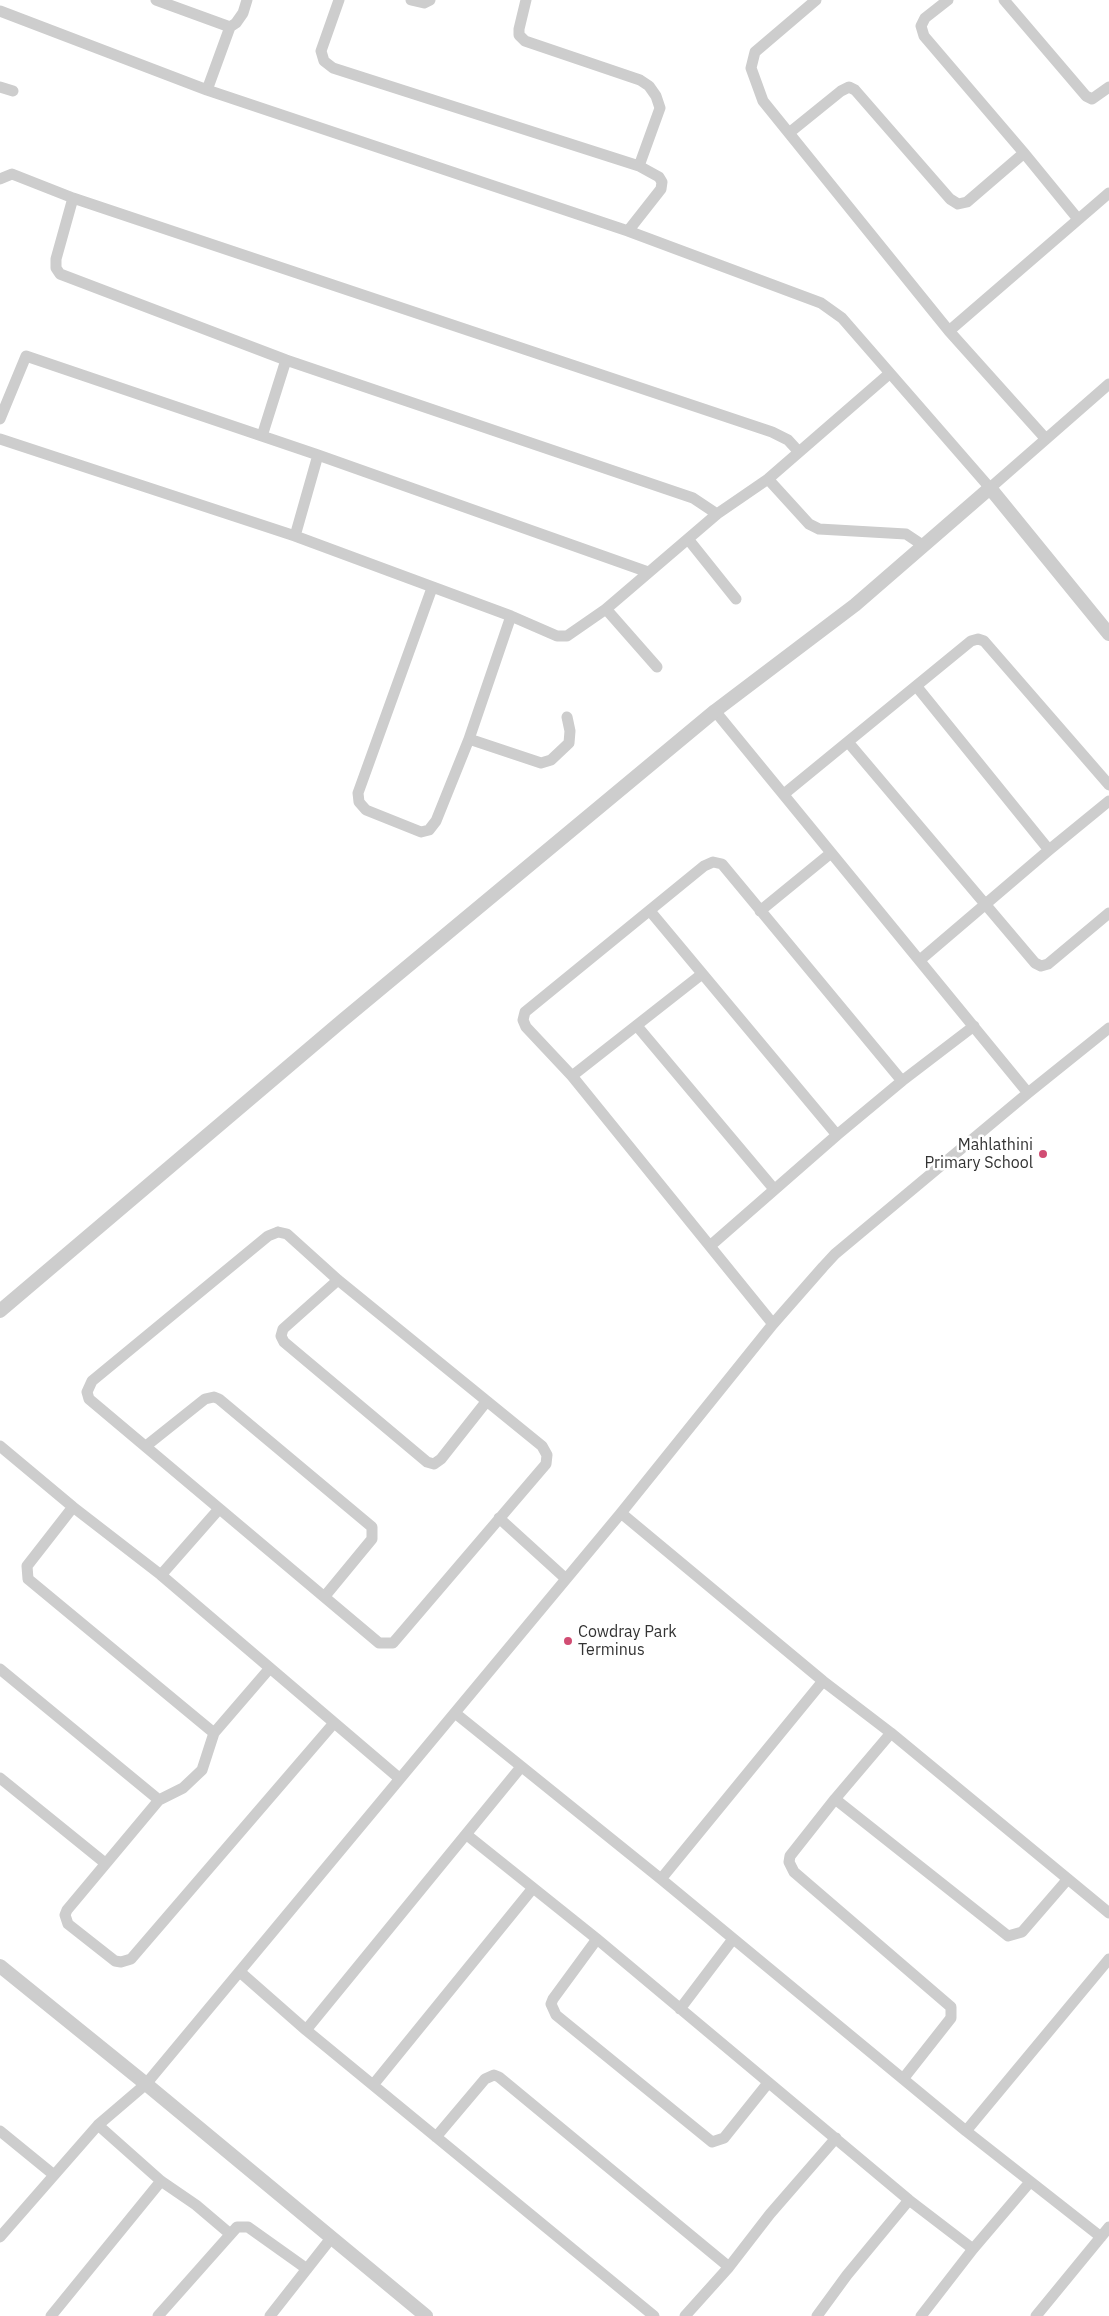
<!DOCTYPE html>
<style>
body{margin:0}
canvas{display:block;background:#fff}
</style>
<canvas width="1109" height="2316"></canvas>
<script>
const g = document.querySelector('canvas').getContext('2d');
g.lineJoin = 'round';
const poly = rows => new Path2D(rows.map(r => 'M' + r).join(''));
function trace(path, color, width, dash) { g.strokeStyle = color; g.lineWidth = width; g.lineCap = dash ? 'butt' : 'round'; g.setLineDash(dash || []); g.stroke(path); }
function write(font, color, halo, rows, align = 'center') {
  g.font = font + ' "IBM Plex Sans",sans-serif'; g.lineWidth = 5; g.setLineDash([]); g.textBaseline = 'middle'; g.strokeStyle = halo; g.fillStyle = color; for (const [text, x, y, turn = 0] of rows) {
    g.save(); g.translate(x, y); g.rotate((+turn || 0) * Math.PI / 180); g.textAlign = isNaN(turn) ? turn : align; if (halo) g.strokeText(text, 0, 0); g.fillText(text, 0, 0); g.restore();
  }
}
trace(poly([
 [156,0,230,27],
 [339,0,321,51,324,61,333,68,639,166,659,177,662,182,661,189,628,231],
 [411,0,424,3,430,0],
 [526,0,519,29,519,35,525,41,640,80,649,86,656,96,660,108,639,166],
 [816,0,755,52,751,68,763,101,949,331,1045,438],
 [948,0,925,18,921,26,924,36,1024,153,1078,219],
 [1004,0,1086,96,1092,99,1109,87],
 [0,11,207,90,628,231,821,303,842,318,990,488,1109,384],
 [0,87,13,91],
 [207,90,230,27,236,23,243,13,247,0],
 [789,133,841,91,849,87,855,90,950,199,958,204,967,202,1024,153],
 [0,179,12,174,73,198],
 [949,331,1109,193],
 [0,419,26,356,318,455,648,572],
 [262,436,286,360],
 [0,439,295,536,511,616,557,636,567,636,606,609,717,514,768,479,889,374],
 [768,479,809,524,819,529,906,534,924,546],
 [717,514,693,498,286,360,60,274,56,268,56,259,73,198,772,432,788,440,799,452],
 [295,536,318,455],
 [688,539,736,599],
 [432,588,358,793,359,802,366,810,421,832,429,830,436,821,469,739,511,616],
 [606,609,657,667],
 [917,687,1049,850],
 [715,711,1028,1093],
 [469,739,541,763,551,760,569,743,570,731,567,717],
 [848,742,1035,963,1041,966,1048,964,1109,913],
 [784,794,971,641,978,639,984,641,1109,785],
 [650,911,837,1135],
 [760,911,831,853],
 [920,960,1049,850,1109,801],
 [637,1026,774,1189],
 [572,1076,702,974],
 [278,1232,287,1234,338,1280,542,1446,547,1455,546,1464,393,1643,379,1643,89,1399,87,1392,92,1381,268,1236,278,1232],
 [710,1246,837,1135,902,1081,974,1026],
 [338,1280,283,1329,281,1336,284,1342,427,1462,434,1464,441,1459,486,1402],
 [773,1324,572,1076,526,1027,523,1020,525,1012,704,866,713,862,722,864,902,1081],
 [0,1446,73,1507,161,1575,399,1778],
 [146,1446,205,1399,214,1397,219,1399,372,1527,372,1539,325,1596],
 [73,1507,27,1566,28,1579,214,1733],
 [621,1513,823,1681,891,1733,1109,1913],
 [499,1518,565,1578],
 [161,1575,219,1509],
 [270,1668,214,1733,202,1770,183,1788,159,1800,67,1910,65,1915,68,1924,115,1961,121,1962,131,1959,334,1723],
 [0,1669,159,1800],
 [455,1713,661,1879,966,2131,1101,2237],
 [891,1733,835,1799,790,1856,789,1862,794,1872,951,2007,951,2018,903,2079],
 [0,1778,105,1863],
 [835,1799,1008,1936,1022,1932,1067,1880],
 [467,1835,597,1939,909,2200,973,2249,921,2316],
 [661,1879,823,1681],
 [597,1939,553,1999,551,2004,556,2015,712,2142,724,2138,768,2083],
 [240,1972,306,2030,654,2316],
 [680,2009,733,1939],
 [306,2030,521,1767],
 [373,2085,533,1888],
 [98,2125,161,2181,196,2205,229,2233],
 [0,2131,54,2175],
 [966,2131,1109,1959],
 [436,2137,485,2079,494,2075,499,2077,729,2267],
 [0,2237,98,2125,146,2084,621,1513,773,1324,823,1267,835,1254,1028,1093,1109,1028],
 [973,2249,1030,2182],
 [51,2316,161,2181],
 [158,2316,237,2227,248,2227,307,2269],
 [270,2316,332,2237],
 [685,2316,729,2267,770,2214,836,2138],
 [817,2316,847,2275,909,2200],
 [1036,2316,1109,2227]
]), '#cdcdcd', 11);
trace(poly([
 [0,1311,343,1020,715,711,855,605,990,488,1109,634],
 [0,1966,146,2084,426,2316]
]), '#cdcdcd', 14);
for (const [x, y, r, color] of [
 [1043,1154,5,"#d14d73"],
 [568,1641,5,"#d14d73"]
]) { const dot = new Path2D(); dot.arc(x, y, r, 0, 2 * Math.PI); g.fillStyle = color; g.fill(dot); trace(dot, '#fff', 2); }
write('16px', '#333', '#fff', [
 ["Mahlathini",1033,1145],
 ["Primary School",1033,1163],
 ["Cowdray Park",578,1632,"left"],
 ["Terminus",578,1650,"left"]
], 'right');
</script>
